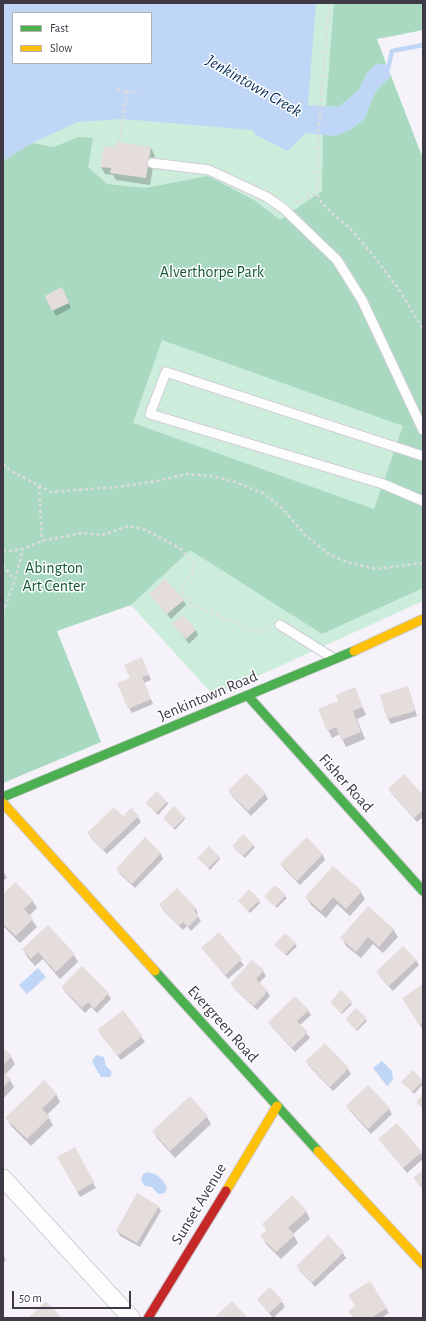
<!DOCTYPE html>
<style>
body{margin:0}
#map{position:relative;width:426px;height:1321px;overflow:hidden;background:#f5f2f9;font-family:"Alegreya Sans",sans-serif}
canvas{display:block}
.frame{position:absolute;inset:0;border:4px solid #3e3945;pointer-events:none}
.legend{position:absolute;left:12px;top:12px;width:140px;height:52px;box-sizing:border-box;background:#fff;border:1px solid #b2b0b5;margin:0;padding:5px 7px;list-style:none;font-size:12px;color:#3e3945}
.legend li{display:flex;align-items:center;gap:8px;height:20px}
.legend b{width:20px;border:1px solid #b2b0b5}
.scale{position:absolute;left:12px;top:1291px;width:119px;height:18px;box-sizing:border-box;border:2px solid #3e3945;border-top:0;padding-left:5px;font-size:12px;line-height:14px;white-space:nowrap;color:#3e3945;-webkit-text-stroke:3px #fff;paint-order:stroke}
</style>
<div id="map">
<canvas width="426" height="1321"></canvas>
<div class="frame"></div>
<ul class="legend">
<li><b style="height:5px;background:#4caf50"></b>Fast</li>
<li><b style="height:5px;background:#ffc107"></b>Slow</li>
</ul>
<div class="scale">50 m</div>
</div>
<script>
const g = document.querySelector('canvas').getContext('2d');
g.lineJoin = 'round';
function fillPath(path, color) { g.fillStyle = color; g.fill(path, 'evenodd'); }
const poly = rows => new Path2D(rows.map(r => 'M' + r).join(''));
function trace(path, color, width, dash) { g.strokeStyle = color; g.lineWidth = width; g.lineCap = dash ? 'butt' : 'round'; g.setLineDash(dash || []); g.stroke(path); }
function write(font, color, halo, rows, align = 'center') {
  g.font = font + ' "Alegreya Sans",sans-serif'; g.lineWidth = 3; g.setLineDash([]); g.textBaseline = 'middle'; g.strokeStyle = halo; g.fillStyle = color; for (const [text, x, y, turn = 0] of rows) {
    g.save(); g.translate(x, y); g.rotate((+turn || 0) * Math.PI / 180); g.textAlign = isNaN(turn) ? turn : align; if (halo) g.strokeText(text, 0, 0); g.fillText(text, 0, 0); g.restore();
  }
}
fillPath(poly([
 [3,3,423,3,423,30,377,39,423,159,423,601,214,696,131,605,57,630,3,783],
 [13,13,151,13,151,63,13,63]
]), '#cdeddc');
fillPath(poly([
 [334,3,423,3,423,30,377,39,386,64,376,64,367,73,358,91,338,107,326,106],
 [391,76,423,159,423,588,322,634,190,550,131,605,57,631,101,742,3,783,3,161,32,143,54,147,78,137,93,138,88,167,107,184,145,188,208,176,254,200,280,220,322,191,323,134,335,136,350,130,364,119,376,91],
 [162,340,403,426,374,509,133,423]
]), '#a9dac1');
fillPath(poly([
 [3,3,316,3,308,105,338,107,358,91,367,73,376,64,386,64,391,76,376,91,364,119,350,130,335,136,306,133,288,151,256,135,252,130,123,119,78,122,32,143,3,161],
 [13,13,151,13,151,63,13,63],
 [38,968,46,977,27,994,19,985],
 [96,1055,104,1057,106,1066,112,1072,110,1077,101,1077,95,1067,92,1061],
 [382,1061,392,1071,393,1080,387,1086,373,1068],
 [148,1172,157,1175,164,1182,167,1188,165,1193,158,1194,152,1187,145,1186,141,1180,143,1174]
]), '#c0d6f6');
fillPath(poly([
 [151,148,155,156,150,185,116,180,113,175,105,174,101,167],
 [64,293,71,308,56,316,46,296],
 [150,594,183,600,186,605,171,619],
 [174,624,196,630,198,635,189,644],
 [144,664,151,680,144,683,153,704,132,713,129,708,131,678],
 [407,688,410,693,417,716,391,724,388,719,381,695],
 [355,689,366,715,357,719,365,739,346,747,340,734,332,738,328,730,339,701],
 [246,774,265,794,268,799,251,816,232,796,229,791],
 [389,789,423,797,423,817,417,822,392,794],
 [167,802,168,804,158,815,148,805],
 [138,817,141,822,107,854,91,838,88,833,123,818],
 [184,817,185,819,175,830,164,818],
 [145,839,161,854,163,859,135,888,120,874,117,869],
 [307,839,323,855,325,860,300,885,284,869,281,864],
 [253,845,255,847,245,858,234,848],
 [219,857,220,859,210,870,200,860],
 [3,870,7,878,3,881],
 [275,886,287,898,277,908,265,896],
 [177,890,196,909,198,914,197,915,201,921,191,931,187,926,183,930,163,910,160,905],
 [361,892,365,899,350,916,337,904,326,918,311,905,306,897],
 [3,895,32,900,37,908,29,916,37,927,20,943,3,926],
 [259,900,260,903,250,913,239,901],
 [393,929,398,937,383,953,373,944,361,958,346,946,342,938],
 [219,934,244,965,228,979,202,948],
 [285,934,297,946,287,956,275,944],
 [23,949,74,955,78,962,60,979,43,959,35,966,27,957],
 [416,960,419,965,393,991,380,977,377,972],
 [82,967,108,994,111,999,97,1013,91,1007,85,1013,65,992,62,987],
 [263,971,266,976,259,983,267,991,270,996,257,1010,235,989,232,984],
 [423,985,423,1030,408,1005],
 [331,1002,351,1002,352,1004,342,1014],
 [356,1009,367,1021,357,1031,346,1019],
 [308,1010,311,1015,300,1025,310,1038,295,1052,272,1027,269,1022],
 [123,1011,145,1042,121,1060,101,1035],
 [3,1049,11,1057,15,1064,5,1075,10,1080,14,1087,3,1099],
 [307,1061,348,1069,351,1074,333,1091,309,1066],
 [413,1071,423,1082,423,1084,414,1094,404,1084],
 [368,1086,389,1109,392,1114,371,1134,350,1111,347,1106],
 [56,1094,60,1102,47,1115,53,1125,31,1146,11,1126,7,1118],
 [190,1098,207,1117,211,1124,175,1158,157,1138,153,1131],
 [397,1124,423,1156,423,1159,407,1173,380,1140],
 [74,1148,96,1188,80,1197,59,1157],
 [158,1206,161,1211,140,1247,120,1236,117,1231],
 [306,1211,310,1219,293,1234,298,1243,281,1259,266,1244,262,1236,267,1231,263,1224],
 [343,1253,346,1258,315,1287,300,1271,297,1266],
 [3,1254,6,1260,3,1263],
 [258,1300,282,1302,285,1307,273,1318],
 [356,1307,386,1308,389,1313,381,1318,353,1318]
]), '#0003');
trace(poly([
 [384,73,388,69,392,51,423,45]
]), '#c0d6f6', 4.5);
fillPath(poly([
 [116,142,151,147,146,178,110,173,111,168,100,167,104,146,115,147],
 [62,287,69,303,52,311,45,296],
 [165,579,184,600,167,614,149,594],
 [183,615,196,630,186,639,172,624],
 [142,657,149,675,142,677,151,699,128,709,117,683,130,678,124,665],
 [408,686,415,711,387,719,380,695],
 [355,687,363,707,353,711,361,732,341,740,336,727,327,731,318,709,338,701,336,695],
 [246,773,266,793,248,811,228,791],
 [404,774,423,795,423,810,414,818,388,789],
 [157,791,167,802,156,813,145,803],
 [174,806,185,817,174,828,163,818],
 [114,807,123,816,131,808,139,816,103,850,87,833],
 [243,834,254,845,243,856,232,846],
 [145,837,161,853,132,884,116,869],
 [307,837,323,854,297,881,280,864],
 [209,846,220,857,208,868,197,858],
 [333,866,362,891,346,909,333,897,321,911,305,897],
 [15,882,33,900,24,909,33,919,16,936,3,924,3,894],
 [275,885,286,895,275,907,264,896],
 [177,888,196,908,194,911,199,916,188,927,183,922,179,926,159,905],
 [249,889,260,900,248,911,238,901],
 [368,906,394,929,379,947,368,937,356,952,340,938],
 [48,925,75,954,56,972,38,952,31,959,22,949],
 [219,932,242,959,225,975,201,948],
 [285,933,296,943,285,955,274,944],
 [403,946,417,960,389,986,376,972],
 [252,960,264,970,256,979,268,991,254,1006,230,984],
 [82,966,109,993,94,1009,88,1002,82,1008,61,987],
 [423,984,423,1023,419,1025,402,998],
 [341,990,352,1001,341,1013,330,1002],
 [295,996,309,1010,297,1021,308,1032,292,1048,268,1022],
 [356,1008,367,1018,356,1030,345,1019],
 [123,1010,143,1036,117,1056,97,1030],
 [325,1043,349,1068,330,1087,305,1061],
 [3,1048,12,1056,3,1065],
 [413,1070,423,1081,412,1092,401,1082],
 [3,1072,11,1079,3,1087],
 [44,1080,57,1094,42,1109,50,1117,27,1139,5,1118],
 [368,1085,390,1108,368,1129,346,1106],
 [423,1094,423,1109,416,1102],
 [190,1096,208,1116,170,1151,152,1131],
 [397,1123,422,1152,403,1168,378,1139],
 [75,1147,94,1182,77,1192,57,1157],
 [423,1170,423,1190,413,1178],
 [137,1193,159,1206,137,1243,116,1231],
 [292,1195,307,1211,288,1228,295,1235,276,1252,260,1236,267,1230,262,1224],
 [328,1235,344,1252,312,1283,296,1266],
 [370,1281,387,1308,371,1318,353,1318,348,1311,355,1306,348,1295],
 [270,1287,283,1301,269,1313,257,1299],
 [46,1301,62,1318,28,1318],
 [232,1301,248,1318,214,1318]
]), '#e4dddc');
const lane = poly([
 [152,163,209,170,267,197,284,209,337,260,362,300,423,430],
 [423,456,166,372,150,414,383,484,423,501],
 [280,625,333,658]
]);
const street = poly([
 [3,1178,131,1318]
]);
const fast = poly([
 [248,696,423,891],
 [3,797,354,651],
 [155,971,318,1151]
]);
const slow = poly([
 [354,651,423,619],
 [3,803,155,971],
 [318,1151,423,1264],
 [226,1191,277,1106]
]);
const jam = poly([
 [148,1318,226,1191]
]);
trace(lane, '#d0cdd5', 11);
trace(street, '#d0cdd5', 19);
trace(fast, '#d0cdd5', 11);
trace(slow, '#d0cdd5', 11);
trace(jam, '#d0cdd5', 11);
trace(poly([
 [329,3,318,139,317,193,321,202,334,215,349,227,372,254,400,291,423,329],
 [117,90,137,93],
 [119,142,127,91],
 [296,203,317,193],
 [3,464,11,471,51,492,117,487,157,481,187,474,211,476,235,482,263,493,282,508,305,535,330,555,350,563,375,569,423,563],
 [39,486,42,541],
 [3,552,23,549,42,541,82,533,102,535,128,526,146,530,181,549,193,564,193,573,182,585,181,592,194,606,227,619,257,633,269,628],
 [3,565,14,580],
 [3,613,15,580,23,549]
]), '#dcdcde', 2.5, [3, 3]);
trace(lane, '#fefdfe', 9);
trace(street, '#fefdfe', 17);
trace(fast, '#4caf50', 9);
trace(slow, '#ffc107', 9);
trace(jam, '#c62828', 9);
write('16px', '#115737', '#fff', [
 ["Alverthorpe Park",212,272],
 ["Abington",54,568],
 ["Art Center",54,586]
]);
write('16px', '#3e3945', '#fff', [
 ["Jenkintown Road",208,696,-23],
 ["Fisher Road",346,783,48],
 ["Evergreen Road",223,1024,48],
 ["Sunset Avenue",199,1204,-59]
]);
write('italic 17px', '#0b305b', '#fff', [
 ["Jenkintown Creek",254,86,30]
]);
</script>
